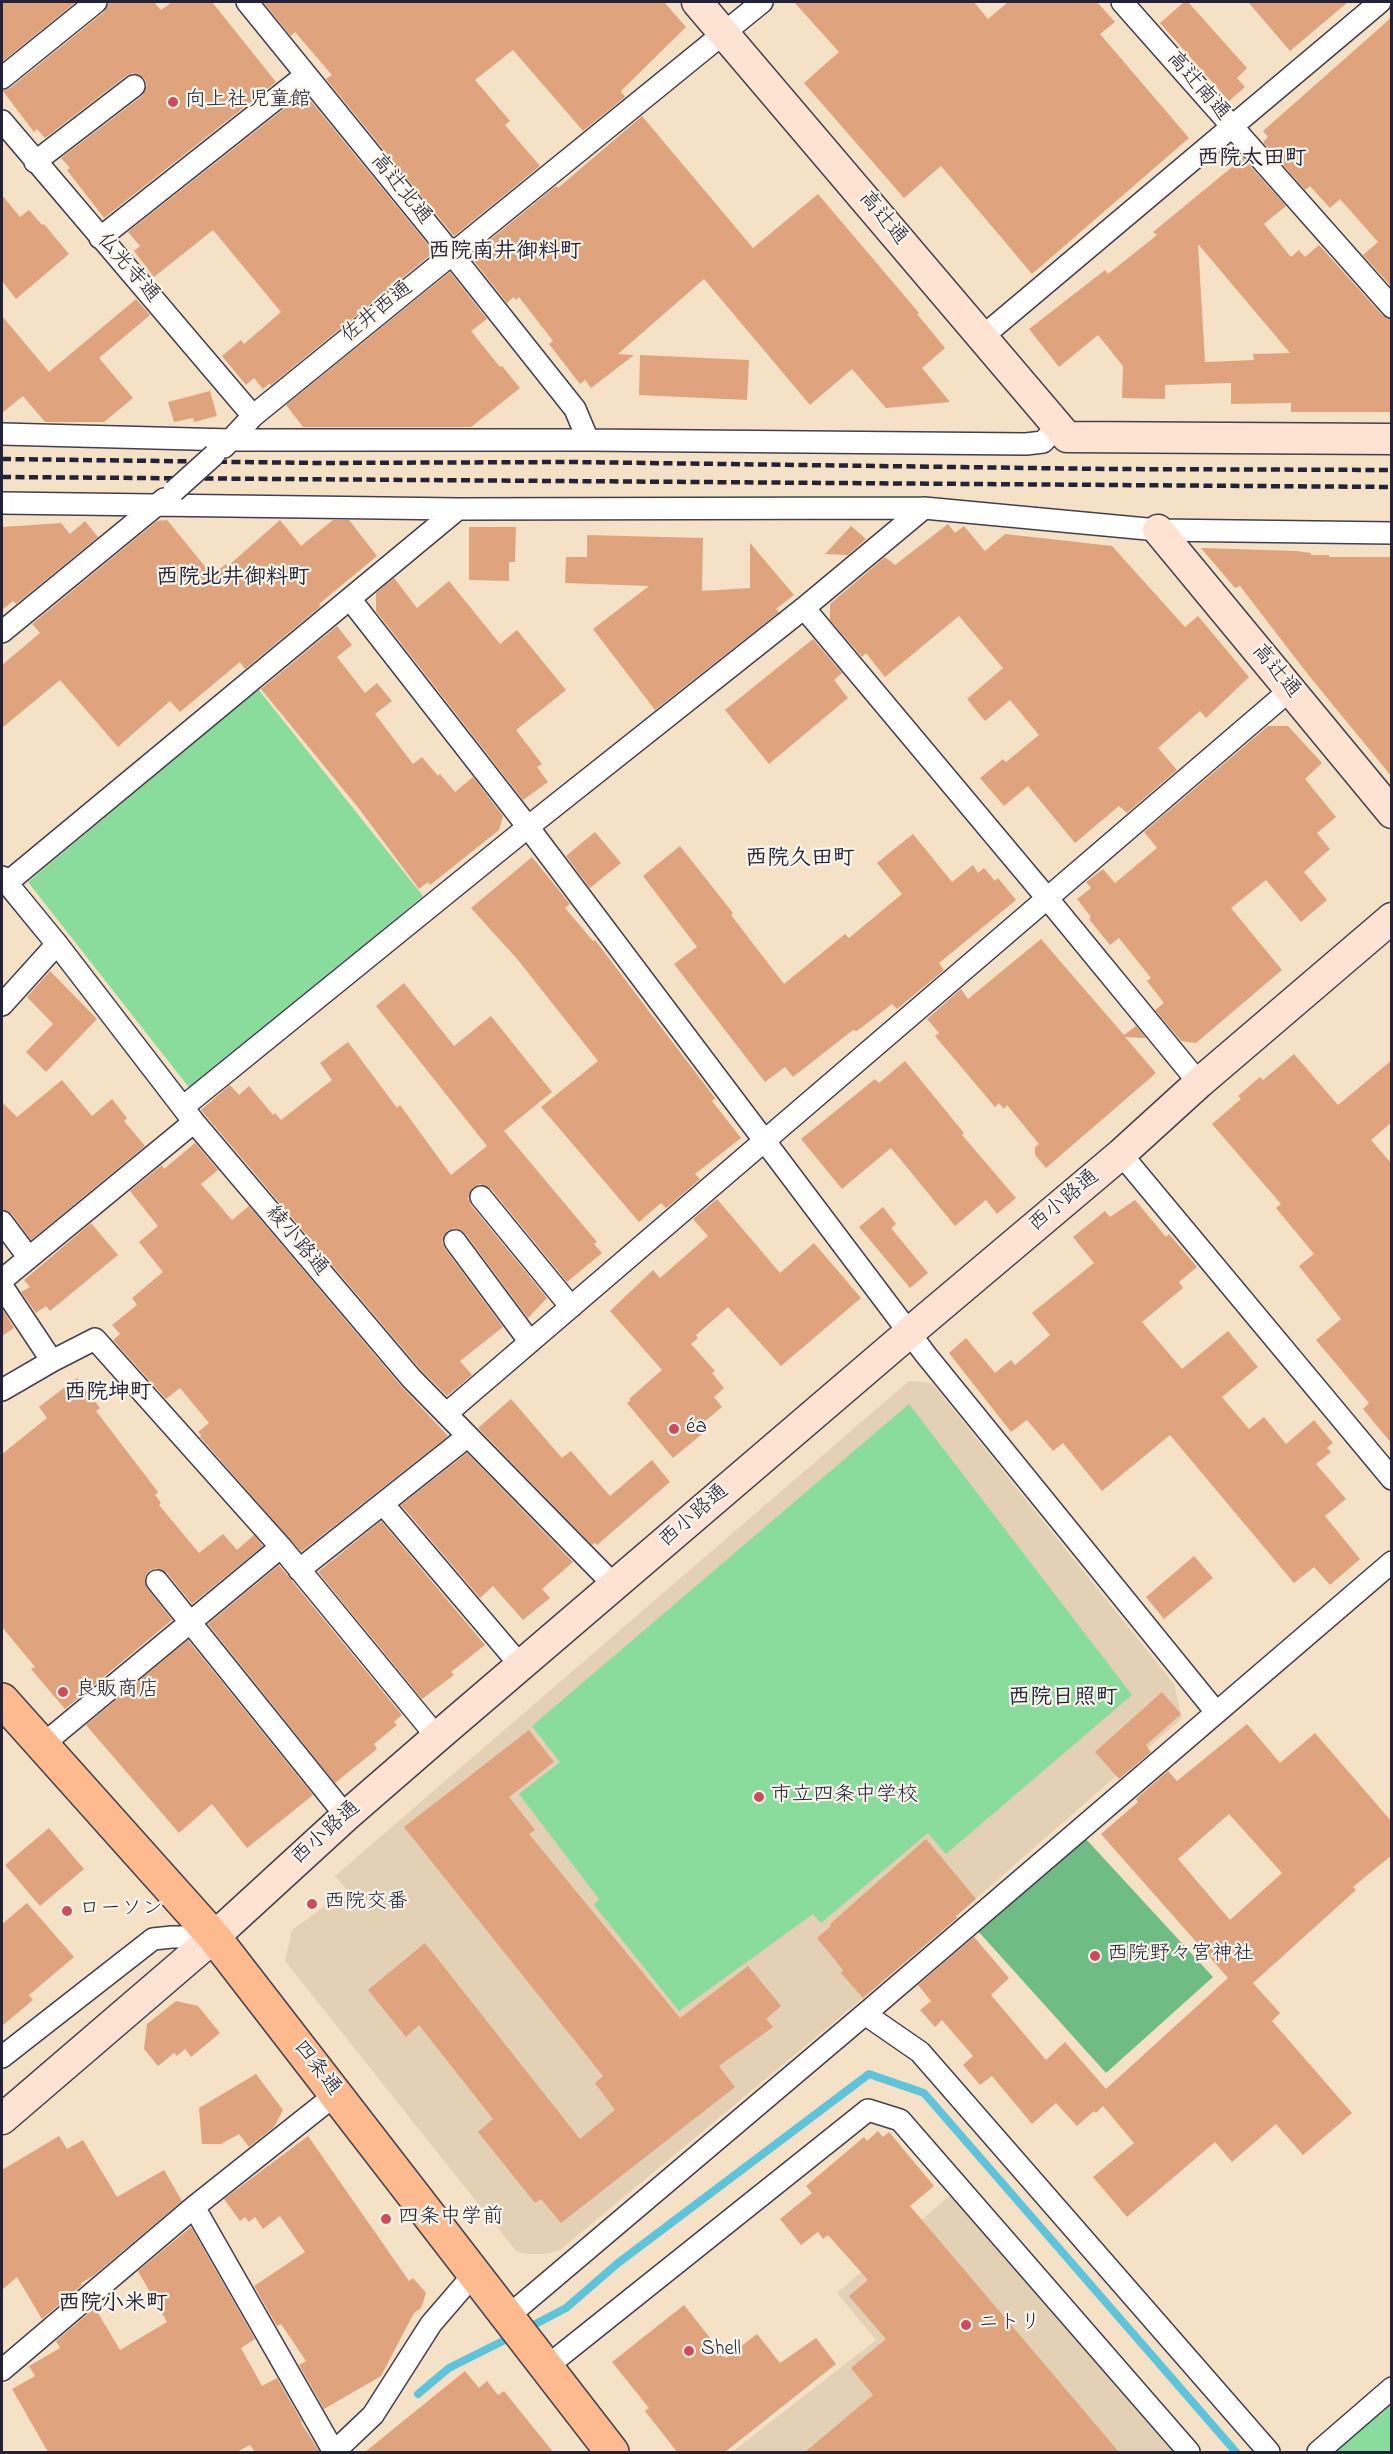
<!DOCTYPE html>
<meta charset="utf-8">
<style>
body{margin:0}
#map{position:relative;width:1393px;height:2454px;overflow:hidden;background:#f5e1c6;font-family:"Indie Flower",sans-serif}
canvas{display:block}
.frame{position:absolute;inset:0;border:3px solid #22223b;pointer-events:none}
</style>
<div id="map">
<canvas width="1393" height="2454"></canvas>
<div class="frame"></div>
</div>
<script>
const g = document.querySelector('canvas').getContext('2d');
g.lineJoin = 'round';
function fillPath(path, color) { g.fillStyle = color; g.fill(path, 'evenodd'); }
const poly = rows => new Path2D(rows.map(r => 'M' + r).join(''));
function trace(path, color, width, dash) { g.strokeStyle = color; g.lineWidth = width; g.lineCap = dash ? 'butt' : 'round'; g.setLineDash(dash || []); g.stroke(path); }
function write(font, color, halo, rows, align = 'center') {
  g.font = font + ' "Indie Flower","Klee One",sans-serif'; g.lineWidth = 4.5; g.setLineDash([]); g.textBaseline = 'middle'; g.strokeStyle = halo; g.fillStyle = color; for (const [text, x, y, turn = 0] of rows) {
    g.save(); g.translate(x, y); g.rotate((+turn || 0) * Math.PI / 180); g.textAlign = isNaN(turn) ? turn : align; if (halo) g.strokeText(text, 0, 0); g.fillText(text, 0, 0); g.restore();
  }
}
fillPath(poly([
 [909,1381,932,1383,1174,1684,1182,1718,863,1998,560,2250,544,2254,525,2254,516,2251,285,1961,292,1930,347,1890,335,1876],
 [954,2192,1177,2452,732,2452,876,2340,837,2293]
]), '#e4d0b5');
fillPath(poly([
 [258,689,423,896,191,1090,28,882],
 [909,1404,1132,1695,946,1854,928,1833,821,1923,813,1914,679,2011,594,1905,599,1899,519,1794,560,1762,532,1726],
 [1391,2404,1391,2452,1335,2452]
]), '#8adc9d');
fillPath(poly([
 [1085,1838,1213,1977,1106,2073,977,1930]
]), '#6fbc84');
trace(poly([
 [526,2329,566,2308,618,2263,869,2074,924,2093,1236,2452],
 [418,2394,449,2368,515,2335]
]), '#5ec4dc', 8);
fillPath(poly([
 [2,2,76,2,2,62],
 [109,2,154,2,161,10,172,2,212,2,276,82,104,218,67,170,70,168,61,158,142,96,147,85,144,78,133,73,126,76,45,138,37,129,34,132,2,90,10,88,104,12],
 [263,2,664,2,686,27,621,91,625,97,583,131,513,50,475,80,510,121,505,125,540,166,454,236,326,79,332,75,295,32,291,36],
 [794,2,974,2,988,19,1008,2,1097,2,1115,22,1100,34,1189,138,1032,274,941,166,904,198,804,83,839,52],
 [1184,2,1188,2,1247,68,1237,78,1245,87,1229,101,1160,23],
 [1248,2,1348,2,1290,51],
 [1392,17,1392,287,1363,255,1378,242,1340,199,1330,208,1310,186,1305,190,1263,142,1268,137,1263,131],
 [306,95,434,252,271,385,269,384,263,389,254,378,246,385,222,356,241,340,244,344,281,312,213,230,154,277,134,251,140,246,128,232,294,101,296,103],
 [642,116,753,248,818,194,919,313,917,314,945,348,922,368,950,402,886,408,852,369,810,405,704,279,618,354,634,355,591,388,585,380,580,384,549,344,553,341,519,297,516,300,514,297,507,303,470,256,556,186,558,188],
 [1243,158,1286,206,1264,224,1291,257,1299,250,1305,257,1319,245,1382,315,1392,319,1392,412,1291,412,1291,403,1231,404,1231,383,1165,385,1165,399,1122,398,1123,366,1098,335,1059,367,1029,329,1105,270,1108,274,1157,235,1153,232],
 [1198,244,1290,353,1253,354,1254,360,1205,362],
 [2,195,20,217,29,210,42,225,44,224,69,254,16,299,2,281],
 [450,272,487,319,471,331,500,367,502,366,520,388,471,427,303,427,286,405],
 [136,299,150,315,99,358,133,398,104,422,45,422,23,396,2,413,2,316,49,372],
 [640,355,749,360,747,400,639,395],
 [210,391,217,416,194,422,193,418,174,422,168,402],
 [167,520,212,575,226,564,228,566,280,520,301,546,333,520,349,520,377,556,319,604,321,606,245,669,240,662,180,712,170,701,118,747,60,680,2,728,2,665,40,633,32,624,157,521],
 [85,521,98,537,16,604,13,601,2,610,2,527,61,523,70,534],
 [948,524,955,533,964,526,985,551,1005,534,1112,546,1185,627,1198,616,1249,677,1206,718,1200,711,1158,748,1177,770,1127,813,1119,806,1075,843,1028,786,1004,806,980,778,1003,759,1006,762,1039,735,1010,700,985,721,967,699,1003,668,959,616,885,677,866,653,862,657,830,620,830,604,885,557,895,565],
 [851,526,866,539,848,555,825,554],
 [469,527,516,527,515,562,509,562,509,581,469,580],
 [587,535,703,538,702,591,750,588,750,543,794,595,776,609,779,612,655,710,593,629,649,586,565,583,566,557,587,557],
 [1201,548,1296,551,1311,553,1311,555,1329,555,1329,557,1392,557,1392,777,1310,677,1240,586,1235,588],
 [394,578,417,608,449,581,500,644,517,630,566,690,516,730,542,764,537,767,548,782,523,800,376,611,376,593],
 [337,626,352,645,337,657,365,693,377,683,392,701,375,714,413,764,422,757,438,776,440,774,455,792,473,777,503,816,499,830,430,885,428,882,419,889,357,806,261,689],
 [813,639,842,673,834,680,848,698,769,764,725,710],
 [1268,726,1288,726,1322,763,1305,779,1336,817,1317,833,1330,849,1304,872,1327,900,1301,922,1266,880,1231,908,1282,970,1196,1043,1181,1041,1155,1010,1164,1003,1147,981,1151,978,1119,938,1110,945,1089,919,1091,917,1077,899,1091,888,1086,882,1103,869,1115,883,1157,848,1144,832],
 [595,832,621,863,590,888,566,856],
 [913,834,952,882,973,865,978,873,984,868,995,881,998,878,1016,900,939,963,944,970,897,1009,892,1004,857,1031,853,1030,793,1077,785,1067,765,1082,674,964,697,947,643,876,680,846,733,913,731,915,784,984,845,934,849,938,902,894,877,863],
 [532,857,570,904,565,908,593,941,595,940,670,1039,715,1098,712,1101,741,1138,695,1174,700,1179,676,1200,666,1208,661,1203,639,1222,541,1107,598,1061,518,960,471,908],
 [1041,939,1124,1035,1136,1026,1146,1038,1125,1037,1156,1073,1046,1168,1035,1155,1035,1147,1039,1144,1007,1105,1004,1109,999,1103,995,1107,935,1036,939,1033,927,1019,961,989,968,999],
 [50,971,97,1019,46,1072,26,1052,53,1024,27,997],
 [404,983,454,1046,491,1016,552,1092,504,1131,597,1242,594,1244,602,1253,567,1282,491,1189,480,1184,473,1188,468,1198,471,1205,547,1298,528,1318,465,1233,454,1228,447,1231,442,1242,445,1249,503,1327,460,1361,472,1375,447,1396,420,1369,201,1110,230,1085,239,1095,249,1086,273,1115,275,1113,281,1120,332,1080,320,1063,348,1042,397,1108,400,1105,451,1175,487,1146,376,1006],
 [1294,1054,1338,1105,1392,1060,1392,1122,1371,1140,1392,1164,1392,1444,1363,1409,1369,1403,1316,1340,1341,1319,1299,1266,1314,1254,1276,1208,1281,1204,1212,1124,1241,1099,1238,1096,1260,1077,1263,1080],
 [905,1061,964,1133,962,1135,1016,1198,997,1214,986,1200,955,1226,891,1148,842,1189,801,1139,875,1079,879,1083],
 [62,1080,92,1116,112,1099,127,1118,124,1121,145,1146,31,1240,12,1214,2,1209,2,1102,17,1117],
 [195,1143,218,1170,201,1184,232,1220,249,1206,401,1386,448,1436,301,1552,200,1437,201,1435,198,1432,209,1423,180,1388,166,1399,113,1340,120,1334,112,1325,137,1305,132,1298,163,1272,139,1242,158,1226,130,1191,162,1165,164,1169],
 [717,1199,780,1273,814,1243,861,1298,781,1366,728,1307,696,1335,698,1338,691,1344,715,1371,712,1373,724,1388,714,1397,722,1407,697,1428,702,1434,673,1458,627,1403,631,1400,629,1399,662,1370,610,1311,653,1270,660,1278,708,1236,693,1219],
 [1135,1200,1166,1237,1169,1234,1197,1267,1179,1282,1183,1288,1142,1322,1182,1369,1228,1331,1258,1367,1222,1397,1249,1429,1264,1417,1286,1444,1314,1420,1333,1443,1327,1448,1331,1452,1316,1464,1346,1499,1325,1516,1360,1559,1330,1585,1314,1567,1294,1583,1170,1435,1102,1491,1063,1443,1053,1451,1027,1420,1011,1432,949,1353,966,1338,995,1373,1011,1360,1015,1365,1050,1335,1032,1313,1094,1263,1073,1237,1105,1211,1110,1217],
 [883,1207,896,1224,891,1228,928,1273,910,1288,859,1227],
 [91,1223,118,1255,50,1311,46,1306,36,1313,21,1292,30,1287,24,1280],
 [2,1308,14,1328,2,1336],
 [77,1378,100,1408,96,1411,158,1492,155,1495,161,1503,159,1505,199,1553,223,1534,237,1550,254,1535,263,1546,192,1604,167,1573,156,1568,149,1571,145,1577,147,1588,172,1620,65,1709,31,1669,35,1667,2,1627,2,1454,47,1418,39,1407],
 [511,1399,562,1458,571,1451,610,1496,652,1460,670,1482,597,1545,595,1543,592,1545,478,1428],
 [467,1453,573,1562,542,1589,550,1598,523,1620,493,1586,480,1598,401,1505],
 [381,1521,485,1645,451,1672,454,1675,422,1699,318,1572],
 [1194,1556,1213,1578,1164,1619,1146,1597],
 [279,1565,402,1715,394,1722,397,1725,374,1744,377,1749,335,1783,208,1624],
 [188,1640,313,1795,247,1848,212,1804,179,1833,86,1725],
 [1162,1692,1181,1714,1146,1745,1151,1752,1119,1779,1095,1752],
 [1247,1724,1280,1763,1315,1733,1392,1822,1392,1855,1353,1887,1356,1890,1253,1983,1280,2013,1272,2021,1352,2113,1303,2155,1276,2124,1232,2162,1215,2142,1127,2217,1093,2177,1134,2143,1103,2106,1096,2113,1094,2111,1077,2126,1056,2103,1032,2124,992,2076,980,2085,963,2065,973,2056,942,2020,935,2027,920,2010,931,2001,918,1985,974,1937,1009,1978,991,1995,1046,2060,1065,2042,1106,2089,1228,1978,1101,1834,1138,1802,1136,1799,1168,1771,1177,1781],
 [1229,1814,1282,1873,1230,1920,1178,1859],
 [529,1730,554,1762,509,1797,535,1830,529,1834,680,2018,748,1966,781,2006,766,2019,773,2027,719,2066,735,2087,561,2223,541,2199,535,2203,478,2132,493,2119,419,2025,406,2037,368,1990,425,1943,580,2139,615,2110,595,2083,603,2076,404,1827],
 [49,1828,84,1869,40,1906,5,1865],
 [926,1839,976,1899,956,1916,957,1918,863,1998,841,1973,843,1970,817,1938,831,1926,830,1924],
 [27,1903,74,1957,29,1995,33,2000,2,2026,2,1924],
 [176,2001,198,2006,220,2033,191,2057,185,2049,177,2056,174,2053,158,2066,144,2049,147,2024],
 [256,2074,283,2110,274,2127,249,2147,239,2134,221,2144,202,2144,199,2108],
 [878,2131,883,2137,889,2132,934,2186,910,2206,1119,2452,805,2452,873,2395,851,2368,886,2339,849,2296,868,2280,828,2235,823,2239,818,2232,801,2245,780,2219,812,2193,806,2186,864,2137,867,2141],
 [59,2136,67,2149,83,2140,117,2197,164,2170,182,2201,93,2276,81,2283,82,2285,42,2319,17,2277,2,2290,2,2170],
 [308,2136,409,2281,413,2278,426,2293,421,2308,414,2313,381,2376,324,2409,299,2365,306,2361,281,2324,277,2326,254,2286,305,2252,280,2216,263,2229,255,2217,249,2222,245,2217,240,2221,224,2199],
 [191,2227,255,2339,241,2348,262,2386,277,2378,302,2422,301,2423,320,2452,255,2452,250,2445,237,2452,48,2452,12,2389,35,2376,29,2366,60,2348,56,2341,95,2308,120,2350,167,2322,138,2271],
 [684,2305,726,2358,757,2334,780,2363,816,2338,836,2364,725,2452,677,2452,645,2411,649,2408,612,2362],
 [465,2371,479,2388,487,2381,498,2395,504,2391,553,2452,365,2452]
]), '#dfa47d');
const street = poly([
 [247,2,451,253,575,409,588,440],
 [1122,2,1392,307],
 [2,78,96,2],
 [2,121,253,416],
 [35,162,134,86],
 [100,238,306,75],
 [982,337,1380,2],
 [2,434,231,440,588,440,1026,444,1043,442,1051,433,1055,422],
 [224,447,253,416,762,2],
 [2,503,458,509,924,508,1158,530,1392,533],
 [350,599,528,827,926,1355,1216,1712],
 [804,608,1047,898,1199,1083],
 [2,632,164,499],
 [2,877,57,944,194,1122,411,1378,615,1586],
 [8,882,458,509],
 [2,1005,57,944],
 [183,1107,528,827,804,608,924,508],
 [1121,1154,1392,1479],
 [481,1197,571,1307],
 [2,1222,29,1258],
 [455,1241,530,1342],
 [2,1280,194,1122],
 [2,1286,52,1361,95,1339,281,1547,437,1737],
 [2,1390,52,1361],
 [446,1414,1290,690],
 [384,1505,521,1666],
 [299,1570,468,1436],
 [157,1581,346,1816],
 [41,1746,281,1547],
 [865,2014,920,2052,1269,2452],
 [2,2057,153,1939,172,1937,214,1937],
 [194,2207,334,2452],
 [506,2318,865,2014,1392,1562],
 [545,2368,868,2110,900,2120,1189,2452],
 [2,2370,194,2207,335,2095],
 [334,2452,373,2415,431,2324,474,2274],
 [1318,2452,1392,2388]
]);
const secondary = poly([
 [697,2,1067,437,1392,439],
 [1158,530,1392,813],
 [2,2119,214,1937,346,1816,437,1737,910,1332,1121,1154,1199,1083,1392,918]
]);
const primary = poly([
 [2,1700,214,1937,612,2452]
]);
trace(street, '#423f50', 24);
trace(secondary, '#423f50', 33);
trace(primary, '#423f50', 36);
trace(street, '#fff', 21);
trace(secondary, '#fee3d2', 30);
trace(primary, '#fcba8e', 33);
trace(poly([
 [2,459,321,463,571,462,1108,469,1392,470],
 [2,477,1392,487]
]), '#22223b', 4.5, [9, 4.5]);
const streetBridge = poly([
 [174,491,214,455]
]);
trace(streetBridge, '#423f50', 24, []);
trace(streetBridge, '#fff', 21);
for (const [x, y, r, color] of [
 [173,102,6,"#d1495b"],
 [674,1429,6,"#d1495b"],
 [63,1692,6,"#d1495b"],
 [759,1797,6,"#d1495b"],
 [312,1904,6,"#d1495b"],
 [67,1911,6,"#d1495b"],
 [1095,1956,6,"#d1495b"],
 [386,2219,6,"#d1495b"],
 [966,2325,6,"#d1495b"],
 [689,2351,6,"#d1495b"]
]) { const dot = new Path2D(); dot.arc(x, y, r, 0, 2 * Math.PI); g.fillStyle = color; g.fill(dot); trace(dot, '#fbf7ec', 2); }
write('21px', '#22223b', '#fbf7ec', [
 ["高辻南通",1197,87,49],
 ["高辻北通",400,190,51],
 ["高辻通",882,219,50],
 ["仏光寺通",127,269,49],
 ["佐井西通",378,313,-39],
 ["高辻通",1275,672,50],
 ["西小路通",1065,1202,-40],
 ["綾小路通",296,1242,50],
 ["西小路通",695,1517,-41],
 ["西小路通",327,1834,-42],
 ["四条通",316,2069,52]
]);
write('21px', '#22223b', '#fbf7ec', [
 ["向上社児童館",185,102],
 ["éa",686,1429],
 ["良販商店",75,1692],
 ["市立四条中学校",771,1797],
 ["西院交番",324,1904],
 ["ローソン",79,1911],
 ["西院野々宮神社",1107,1956],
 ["四条中学前",398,2219],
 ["ニトリ",978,2325],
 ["Shell",701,2351]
], 'left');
write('bold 22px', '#22223b', '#fbf7ec', [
 ["西院太田町",1252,160],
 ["西院南井御料町",505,253],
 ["西院北井御料町",233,579],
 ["西院久田町",800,860],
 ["西院坤町",108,1394],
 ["西院日照町",1063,1699],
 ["西院小米町",113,2305]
]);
</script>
